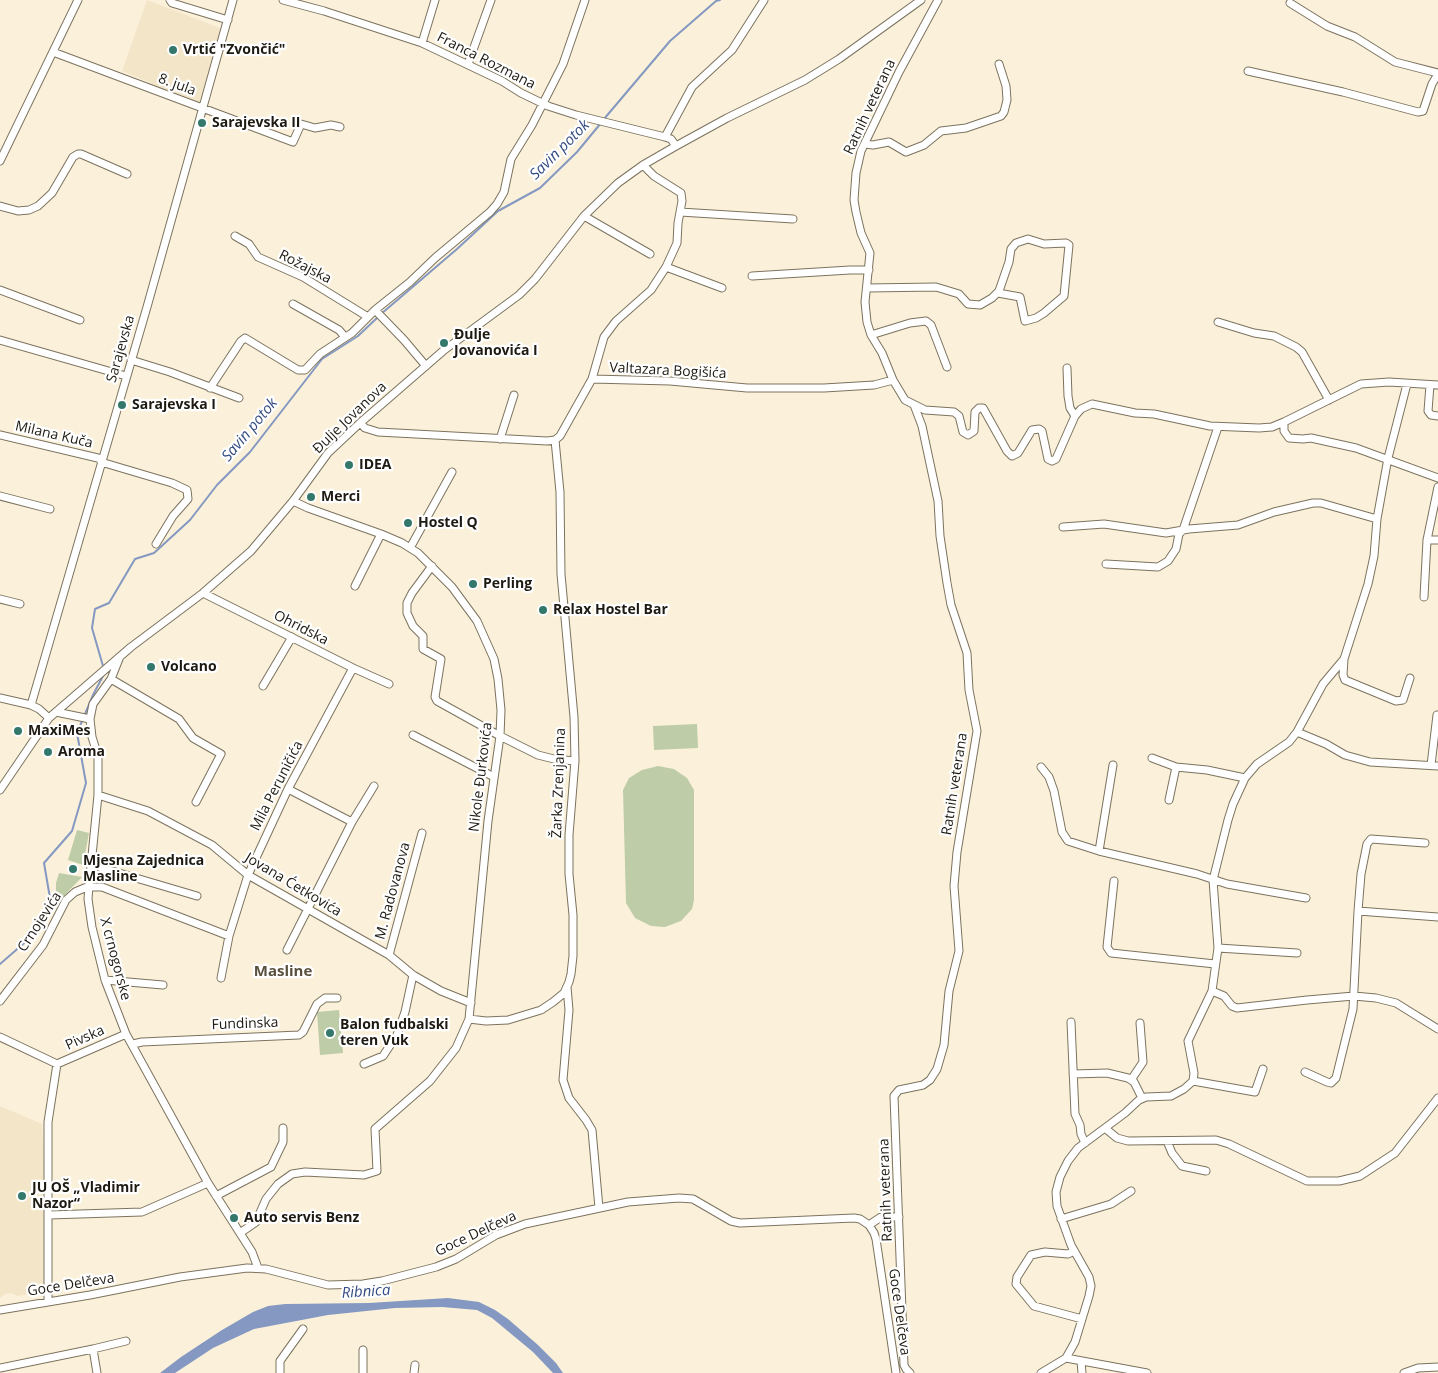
<!DOCTYPE html>
<meta charset="utf-8">
<style>
body{margin:0}
canvas{display:block;background:#fbf1da}
</style>
<canvas width="1438" height="1373"></canvas>
<script>
const g = document.querySelector('canvas').getContext('2d');
g.lineJoin = 'round';
function fillPath(path, color) { g.fillStyle = color; g.fill(path, 'evenodd'); }
const poly = rows => new Path2D(rows.map(r => 'M' + r).join(''));
function trace(path, color, width, dash) { g.strokeStyle = color; g.lineWidth = width; g.lineCap = dash ? 'butt' : 'round'; g.setLineDash(dash || []); g.stroke(path); }
function write(font, color, halo, rows, align = 'center') {
  g.font = font + ' "Open Sans",sans-serif'; g.lineWidth = 4.5; g.setLineDash([]); g.textBaseline = 'middle'; g.strokeStyle = halo; g.fillStyle = color; for (const [text, x, y, turn = 0] of rows) {
    g.save(); g.translate(x, y); g.rotate((+turn || 0) * Math.PI / 180); g.textAlign = isNaN(turn) ? turn : align; if (halo) g.strokeText(text, 0, 0); g.fillText(text, 0, 0); g.restore();
  }
}
fillPath(poly([
 [147,0,223,29,198,106,150,89,151,83,122,71],
 [0,1106,42,1124,45,1186,45,1281,34,1293,18,1296,11,1293,5,1294,0,1298]
]), '#f3e5c8');
fillPath(poly([
 [697,724,698,748,654,750,653,726],
 [658,766,674,769,687,778,694,790,694,900,692,909,681,921,665,927,651,926,635,918,626,903,623,790,629,778,642,770],
 [77,830,89,833,83,865,68,860],
 [59,873,82,877,60,900,56,892,56,883],
 [339,1010,343,1053,320,1055,317,1012]
]), '#becda7');
fillPath(poly([
 [448,1298,479,1302,495,1310,508,1319,538,1345,556,1363,563,1373,553,1373,533,1352,492,1318,477,1310,442,1307,395,1308,328,1315,254,1329,213,1348,175,1373,160,1373,181,1357,222,1330,253,1312,268,1306,285,1304,369,1303]
]), '#8498c1');
trace(poly([
 [604,119,670,41,716,1,720,0],
 [381,314,457,249,498,211,540,188,577,152,601,123],
 [103,666,92,628,95,609,109,603,135,559,154,553,190,520,217,485,250,452,322,359,358,336,378,317],
 [0,964,38,931,50,898,44,863,72,831,86,783,77,733,93,695,104,674]
]), '#8498c1', 2);
const minor = poly([
 [170,0,172,3,228,20],
 [283,0,324,11,422,43,502,81,521,93,548,106,576,115,665,137,671,139,676,146],
 [938,0,899,72,861,151,856,173,854,200,856,212,861,233,870,253,865,302,867,322,871,335,882,353,893,380,905,400,925,410,954,412,959,416,963,432,968,435,974,431,975,412,979,408,983,408,1007,451,1012,456,1018,453,1032,430,1039,429,1042,431,1048,459,1052,461,1056,459,1075,416,1081,409,1092,404,1135,413,1154,414,1210,426,1259,428,1272,427,1284,422,1361,384,1389,382,1438,385],
 [1290,3,1327,26,1355,37,1395,62,1438,73],
 [422,43,435,0],
 [53,52,293,142,301,124,315,128,331,125,340,127],
 [468,64,491,0],
 [1248,71,1343,92,1418,112,1423,111,1432,84,1438,74],
 [665,137,692,87,732,50,764,0],
 [865,144,873,145,889,142,906,152,924,145,941,131,966,128,1001,116,1004,112,1007,100,1006,86,999,64],
 [0,161,78,0],
 [0,206,18,211,29,210,38,206,52,193,73,157,78,154,81,154,127,174],
 [680,212,793,219],
 [584,216,650,254],
 [235,236,249,244,258,257,303,277,368,317],
 [666,267,722,288],
 [752,276,850,270,869,270],
 [867,288,936,287,959,294,968,304,980,305,992,298,999,291,1009,262,1011,249,1016,243,1028,239,1044,244,1066,243,1069,245,1064,296,1044,313,1036,318,1025,321,1020,297,998,293],
 [0,290,80,320],
 [293,304,339,330,345,337],
 [375,310,404,340,426,366],
 [1218,322,1254,333,1274,336,1296,347,1302,352,1329,400],
 [871,335,910,323,926,321,931,325,947,367],
 [0,340,126,376],
 [131,360,170,372,239,398],
 [1067,368,1068,396,1070,408,1075,416],
 [592,379,670,381,747,388,824,388,874,385,893,380],
 [1430,385,1428,411,1431,415,1438,416],
 [210,388,241,341,245,338,298,370,305,370,320,354,352,333,375,310,410,282,435,258,490,212,497,204,504,192,511,159,532,125,563,64,585,0],
 [1284,422,1284,431,1289,438,1303,439,1311,438,1356,448,1438,478],
 [360,423,365,428,378,432,547,441,555,440,560,436,592,379,604,337,616,321,651,290,666,267,677,243,678,223,682,201,681,193,654,176,643,165],
 [0,435,102,459],
 [500,439,514,395],
 [101,462,172,483,187,490,188,499,173,516,156,544],
 [1438,487,1427,540,1438,540],
 [0,496,50,509],
 [1063,527,1104,524,1166,533,1189,529,1238,525,1274,512,1313,503,1321,503,1377,519],
 [410,548,452,472],
 [1106,564,1158,567,1168,561,1176,549,1179,534,1183,530,1218,427],
 [432,566,412,593,407,603,407,613,413,626,423,636,423,649,441,659,435,697,437,701,500,736,538,755,554,759,575,761],
 [355,586,381,534],
 [203,593,353,668,389,684],
 [1424,597,1427,540],
 [0,599,20,604],
 [119,659,111,679,93,704,90,719,92,737,98,756,98,795,89,886,88,899,92,927,105,980,126,1034,208,1183,252,1252,258,1268],
 [1344,659,1343,675,1345,680,1396,701,1403,700,1410,678],
 [111,679,179,719,193,738,221,754,196,802],
 [263,686,292,637],
 [0,698,31,705,39,709,49,718],
 [31,705,147,307,233,0],
 [56,712,90,719],
 [1297,732,1326,744,1345,755,1370,762,1438,766],
 [413,735,494,777],
 [1152,758,1176,767,1207,770,1245,778],
 [1431,765,1437,715],
 [1041,767,1049,777,1054,791,1062,832,1068,841,1099,851,1197,874,1227,884,1306,898],
 [288,789,352,822],
 [0,790,49,718,131,647,203,593,251,551,293,501,328,453,360,423,443,351,519,295,535,279,584,216,618,183,643,165,676,146,727,118,805,80,839,59,921,0],
 [98,795,148,811,212,845,248,875,389,955,413,975,441,991,471,1003],
 [1169,800,1176,767],
 [1099,851,1113,765],
 [92,865,197,896],
 [1114,881,1107,947,1111,953,1215,964],
 [1358,911,1438,917],
 [1218,948,1297,953],
 [287,950,352,822,374,786],
 [389,955,422,833],
 [221,978,229,936,248,875,288,789,353,668],
 [105,980,163,985],
 [567,987,569,1010,563,1080,569,1098,586,1120,592,1130,599,1208],
 [1212,991,1224,996,1232,1006,1237,1008,1307,1000,1354,996,1376,998,1396,1003,1438,1029],
 [0,1001,43,945,66,900,75,892,87,887,102,887,229,936],
 [469,1019,486,1021,508,1020,541,1010,553,1002,564,993,569,982,571,974,573,956,573,915,569,874,569,835,575,761,574,717,561,574,560,492,555,440],
 [1071,1022,1075,1114,1080,1125,1081,1134,1085,1143],
 [0,1037,57,1064,126,1034],
 [133,1044,142,1042,299,1035,303,1032,317,1004,325,998,337,998],
 [364,1064,383,1056,397,1035,405,1012,413,975],
 [1305,1072,1327,1082,1331,1083,1336,1078,1353,1009,1358,911,1361,874,1367,844,1371,839,1425,843],
 [1073,1074,1107,1073,1128,1078,1134,1082,1142,1098],
 [1131,1080,1143,1062,1140,1023],
 [1193,1081,1255,1092,1263,1069],
 [1106,1129,1117,1138,1128,1141,1216,1140,1229,1144,1307,1181,1339,1181,1360,1176,1395,1153,1438,1098],
 [1167,1141,1172,1153,1182,1166,1206,1171],
 [216,1196,271,1167,283,1142,283,1128],
 [49,1215,142,1212,208,1183],
 [1061,1219,1111,1204,1131,1191],
 [869,1225,881,1217,899,1217],
 [240,1233,256,1222,266,1199,278,1184,292,1174,305,1172,364,1175,377,1171,375,1129,430,1081,456,1048,469,1019,488,821,500,736,501,710,498,679,494,659,477,621,452,587,418,553,402,543,381,534,308,508,293,501],
 [1074,1251,1068,1254,1045,1252,1031,1255,1017,1277,1016,1284,1034,1306,1082,1319],
 [48,1302,48,1122,57,1064],
 [0,1310,90,1295,180,1277,247,1268,266,1269,328,1285,363,1284,382,1281,436,1267,456,1259,496,1235,525,1224,628,1202,679,1198,693,1199,731,1221,740,1223,854,1218,860,1219,869,1225,874,1233,876,1239,896,1373],
 [93,1349,97,1373],
 [363,1350,363,1373],
 [1066,1358,1147,1373],
 [1081,1361,1082,1373],
 [0,1368,93,1349,126,1341],
 [280,1373,280,1361,303,1329],
 [414,1373,415,1365],
 [910,1373,906,1369,904,1365,894,1096,899,1090,923,1085,930,1080,937,1069,944,1045,949,991,959,951,954,886,957,852,977,731,969,690,967,653,951,605,947,583,940,536,938,501,922,426,914,405],
 [1041,1373,1066,1358,1075,1342,1089,1296,1091,1286,1089,1277,1071,1245,1057,1206,1056,1192,1060,1177,1068,1161,1078,1148,1125,1113,1139,1100,1146,1097,1171,1096,1184,1089,1193,1081,1194,1073,1188,1041,1212,991,1218,948,1213,880,1228,820,1233,804,1245,778,1257,764,1289,742,1297,732,1323,684,1344,659,1368,584,1374,556,1377,519,1388,458,1407,384],
 [1404,1373,1418,1368,1438,1367]
]);
trace(minor, '#7c735f', 9);
trace(minor, '#fff', 7);
for (const [x, y, r, color] of [
 [173,50,5,"#34786b"],
 [202,123,5,"#34786b"],
 [444,343,5,"#34786b"],
 [122,405,5,"#34786b"],
 [349,465,5,"#34786b"],
 [311,497,5,"#34786b"],
 [408,523,5,"#34786b"],
 [473,584,5,"#34786b"],
 [543,610,5,"#34786b"],
 [151,667,5,"#34786b"],
 [18,731,5,"#34786b"],
 [48,752,5,"#34786b"],
 [73,869,5,"#34786b"],
 [330,1033,5,"#34786b"],
 [22,1196,5,"#34786b"],
 [234,1218,5,"#34786b"]
]) { const dot = new Path2D(); dot.arc(x, y, r, 0, 2 * Math.PI); g.fillStyle = color; g.fill(dot); trace(dot, '#fff', 2); }
write('bold 14px', '#1e1a12', '#fff', [
 ["Vrtić \"Zvončić\"",183,50],
 ["Sarajevska II",212,123],
 ["Đulje",454,335],
 ["Jovanovića I",454,351],
 ["Sarajevska I",132,405],
 ["IDEA",359,465],
 ["Merci",321,497],
 ["Hostel Q",418,523],
 ["Perling",483,584],
 ["Relax Hostel Bar",553,610],
 ["Volcano",161,667],
 ["MaxiMes",28,731],
 ["Aroma",58,752],
 ["Mjesna Zajednica",83,861],
 ["Masline",83,877],
 ["Balon fudbalski",340,1025],
 ["teren Vuk",340,1041],
 ["JU OŠ „Vladimir",32,1188],
 ["Nazor“",32,1204],
 ["Auto servis Benz",244,1218]
], 'left');
write('14px', '#1e1a12', '#fff', [
 ["Franca Rozmana",486,61,27],
 ["8. jula",177,85,20],
 ["Ratnih veterana",870,107,-65],
 ["Rožajska",305,267,27],
 ["Sarajevska",121,349,-74],
 ["Valtazara Bogišića",668,371,3],
 ["Đulje Jovanova",350,418,-44],
 ["Milana Kuča",54,435,13],
 ["Ohridska",301,628,27],
 ["Nikole Đurkovića",481,777,-83],
 ["Žarka Zrenjanina",559,783,-88],
 ["Ratnih veterana",955,784,-81],
 ["Mila Peruničića",277,786,-63],
 ["Jovana Ćetkovića",293,885,31],
 ["M. Radovanova",393,891,-75],
 ["Crnojevića",40,922,-57],
 ["X crnogorske",115,959,75],
 ["Fundinska",245,1024,-2],
 ["Pivska",85,1038,-24],
 ["Ratnih veterana",886,1190,-92],
 ["Goce Delčeva",476,1234,-25],
 ["Goce Delčeva",71,1285,-9],
 ["Goce Delčeva",899,1312,82]
]);
write('italic 15px', '#344c82', '#fff', [
 ["Savin potok",560,150,-45],
 ["Savin potok",250,430,-50],
 ["Ribnica",366,1292,-4]
]);
write('bold 15px', '#59503d', '#fff', [
 ["Masline",283,972]
]);
</script>
